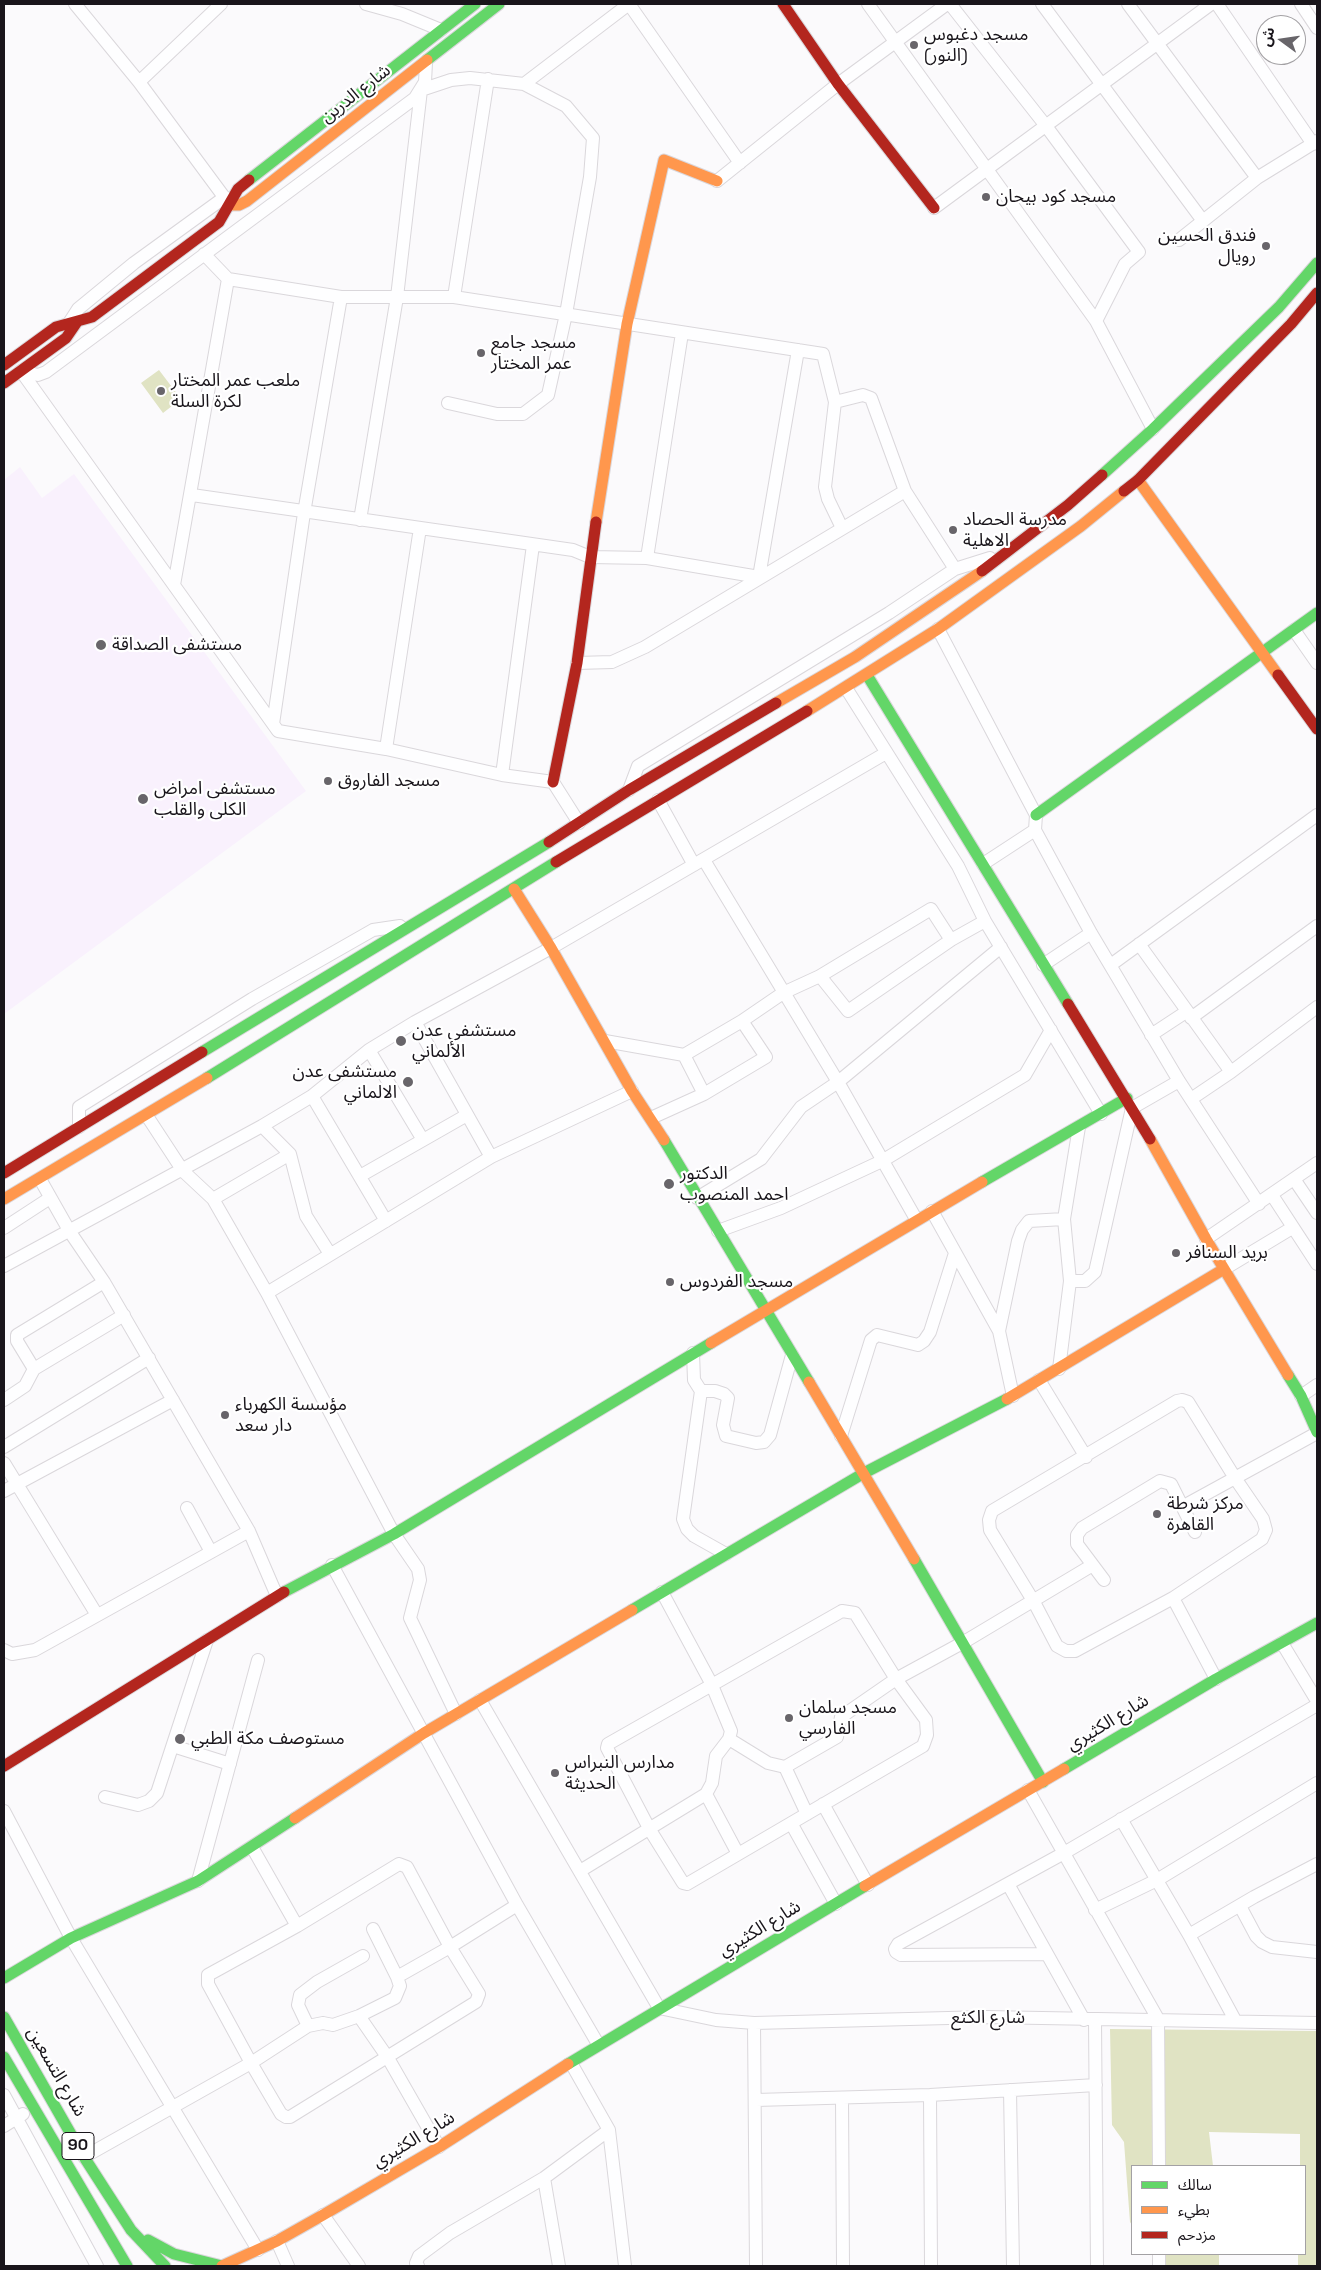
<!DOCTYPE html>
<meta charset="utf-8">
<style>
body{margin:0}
#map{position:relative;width:1321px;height:2270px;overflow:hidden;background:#fbfafc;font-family:"Space Grotesk","Noto Sans Arabic",sans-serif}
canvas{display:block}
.frame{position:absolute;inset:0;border:5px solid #19151b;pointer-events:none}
.legend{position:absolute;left:1131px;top:2165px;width:175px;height:90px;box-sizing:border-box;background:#fff;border:1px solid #a3a1a4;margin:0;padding:6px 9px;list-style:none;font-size:15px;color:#19151b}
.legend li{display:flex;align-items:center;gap:10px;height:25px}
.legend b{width:25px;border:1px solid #a3a1a4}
.north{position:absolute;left:1256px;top:15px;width:50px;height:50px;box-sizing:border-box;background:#fff;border:1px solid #a3a1a4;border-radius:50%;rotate:284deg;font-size:14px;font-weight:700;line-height:20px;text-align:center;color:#19151b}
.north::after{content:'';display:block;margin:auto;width:18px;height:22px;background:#68656a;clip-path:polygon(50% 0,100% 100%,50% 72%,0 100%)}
</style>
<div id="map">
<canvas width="1321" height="2270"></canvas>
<div class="frame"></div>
<ul class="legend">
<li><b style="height:6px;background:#63d668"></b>سالك</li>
<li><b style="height:6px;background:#ff974d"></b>بطيء</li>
<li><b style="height:6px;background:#b3261e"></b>مزدحم</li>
</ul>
<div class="north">ش</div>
</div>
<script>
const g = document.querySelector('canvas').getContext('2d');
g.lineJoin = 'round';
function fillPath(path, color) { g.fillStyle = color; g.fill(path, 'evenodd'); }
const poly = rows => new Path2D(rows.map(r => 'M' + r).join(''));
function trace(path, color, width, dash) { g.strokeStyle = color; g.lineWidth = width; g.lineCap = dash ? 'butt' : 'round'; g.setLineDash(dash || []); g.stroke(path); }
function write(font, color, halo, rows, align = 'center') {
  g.font = font + ' "Space Grotesk","Noto Sans Arabic",sans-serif'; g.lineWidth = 4.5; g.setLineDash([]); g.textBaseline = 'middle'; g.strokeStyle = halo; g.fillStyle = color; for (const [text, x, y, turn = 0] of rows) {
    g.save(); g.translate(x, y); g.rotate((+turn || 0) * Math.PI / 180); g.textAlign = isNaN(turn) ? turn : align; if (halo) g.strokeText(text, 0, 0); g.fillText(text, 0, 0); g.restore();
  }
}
fillPath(poly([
 [20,467,42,498,74,474,306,791,4,1014,4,480]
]), '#f9f1fd');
fillPath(poly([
 [159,370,181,399,163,413,141,383],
 [1110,2029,1317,2031,1317,2266,1298,2266,1298,2254,1305,2254,1305,2166,1300,2166,1300,2134,1209,2132,1213,2166,1132,2166,1132,2225,1130,2222,1124,2142,1112,2125],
 [1159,2254,1219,2254,1219,2266,1161,2266]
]), '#e0e3c3');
const street = poly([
 [75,4,139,82,230,205],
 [366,4,402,14,441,30],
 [629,4,740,163],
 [868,4,1096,321],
 [950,4,1046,126,1139,252,1125,264,1096,321,1153,429],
 [1042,4,1203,221],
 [1128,4,1257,178],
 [1217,4,1313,144],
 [1301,4,1317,28],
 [139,82,221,4],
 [524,84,629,4],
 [717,181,838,84,947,4],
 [934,208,1211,4],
 [1179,240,1257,178,1317,141],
 [204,254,228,279,341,297,454,297,823,354,835,402,825,487,828,499,842,528],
 [454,297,488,79],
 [69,323,78,309,134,263,225,197],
 [21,371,278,731,386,749,502,775,553,782,579,823],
 [21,371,38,375,46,372,415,98,425,82,426,63],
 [835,402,863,395,871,398,905,491],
 [192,495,573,550,590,557,647,558,759,577,798,350],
 [360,520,397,297,421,90,451,80,470,78,524,84,566,106,593,138,590,177,566,314,548,395,523,414,497,414,448,403],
 [647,558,682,333],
 [174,585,228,279],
 [938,629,1036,815,1035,830,1091,933,1179,1081,1259,1204],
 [1294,630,1317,663],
 [577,663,612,662,645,647,905,491,955,569],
 [846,688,958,866,985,921,1101,1114],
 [273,724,304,513,341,297],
 [386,749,420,528],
 [502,775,533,545],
 [629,790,638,766,889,613,955,569,990,558],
 [658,800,694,865],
 [704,860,838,1082,916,1219],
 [983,864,1035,830],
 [1139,944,1231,1072],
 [1112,964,1317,815],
 [1043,965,1091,933],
 [820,976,848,1011,951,940,985,921],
 [1191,1018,1317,926],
 [415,1022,491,1157],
 [1151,1035,1186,1012],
 [605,1041,684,1055],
 [369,1050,423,1140],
 [704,1094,684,1055,742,1021,783,993,820,976,931,909,951,940],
 [312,1096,386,1221],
 [1191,1099,1231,1072,1317,1007],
 [147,1116,183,1171,213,1199,267,1293,394,1534,418,1569,420,1580,410,1618,456,1714],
 [651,1118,704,1094,766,1057,742,1021],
 [262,1126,290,1154,306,1216,330,1254],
 [79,1127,79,1107,252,999,373,930,400,926],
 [360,1176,467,1115],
 [40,1179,70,1232,104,1282,249,1531,277,1596],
 [1294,1179,1317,1213],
 [1272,1195,1317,1264],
 [697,1198,761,1159,801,1107,838,1082,1001,947],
 [213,1199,290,1154],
 [932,1211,999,1331,1013,1396],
 [4,1228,50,1198],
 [718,1231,781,1208,882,1161,1025,1075,1051,1030],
 [1206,1239,1317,1163],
 [4,1266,262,1126,312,1096,369,1050,415,1022,551,948,886,753],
 [1224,1269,1292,1228],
 [1070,1281,1085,1281,1095,1272,1132,1108,1179,1081],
 [267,1293,491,1157,632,1091],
 [999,1331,1018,1241,1022,1230,1029,1221,1064,1219],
 [693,1353,694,1380,701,1391,683,1519,687,1529,694,1536,726,1554],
 [34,1369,17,1341,17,1335,104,1282],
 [1059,1369,1070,1281,1064,1219,1079,1127],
 [1039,1380,1086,1457],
 [701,1391,715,1391,724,1394,728,1398,723,1425,726,1436,756,1443,764,1442,770,1435,792,1355],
 [1301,1396,1317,1385],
 [4,1400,25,1386,34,1369,124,1315],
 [1182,1400,1188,1402,1235,1478,1263,1519,1266,1530,1262,1539,1173,1598,1075,1651,1066,1651,1057,1646,1034,1602,990,1530,989,1520,992,1511,1177,1401,1182,1400],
 [841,1436,871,1340,877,1335,918,1345,924,1341,930,1332,955,1253],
 [4,1447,149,1358],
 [4,1463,97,1615],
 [4,1491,173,1400],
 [1182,1507,1317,1433],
 [187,1508,211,1552],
 [332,1565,517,1905,598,2044],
 [1104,1580,1077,1544,1077,1535,1082,1528,1160,1481,1171,1484,1195,1532],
 [1173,1598,1216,1679],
 [842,1611,855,1613,896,1679,926,1720,927,1735,923,1746,687,1884,683,1883,650,1830,607,1748,608,1744,842,1611],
 [1282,1643,1317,1701],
 [4,1650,12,1654,35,1650,249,1531],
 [480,1700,659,2008,716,2020,754,2023,987,2017,1317,2023],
 [729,1739,768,1763,785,1767,837,1737,841,1717,896,1679,964,1642,1091,1566],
 [173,1746,230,1764],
 [785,1767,807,1814],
 [1028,1790,1158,2019,1159,2166],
 [706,1794,738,1854],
 [105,1797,138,1805,149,1801,157,1793,207,1640],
 [823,1804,868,1885],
 [4,1811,71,1938,258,2250],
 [1121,1819,1189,1935,1235,2020],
 [791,1823,836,1904],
 [252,1847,297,1926],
 [399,1864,407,1867,450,1947,479,1994,476,2002,290,2117,286,2117,281,2114,251,2063,208,1984,208,1975,297,1926,399,1864],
 [580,1871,706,1794,712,1783,716,1756,729,1739,731,1731,711,1683,662,1592],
 [198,1881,258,1660],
 [1008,1884,1084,2020],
 [1240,1906,1256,1936,1262,1942,1272,1947,1317,1952],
 [1095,1910,1157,1880,1317,1783],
 [373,1929,397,1977],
 [1189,1935,1254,1897,1317,1864],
 [1047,1954,901,1955,896,1952,895,1949,898,1944,1064,1853,1317,1705],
 [359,2016,388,2058,439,2147],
 [1095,2020,1097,2266],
 [754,2023,756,2266],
 [308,2026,298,2005,300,1995,317,1982,363,1956],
 [571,2063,609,2130,625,2266],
 [1010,2090,1013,2266],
 [4,2095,97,2266],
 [930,2095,931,2266],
 [842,2098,843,2266],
 [756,2100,930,2095,1096,2085],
 [4,2126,23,2114],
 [84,2157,251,2063,308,2026,323,2023,333,2025,359,2016,395,1998,400,1986,397,1977,450,1947,517,1905],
 [544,2178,559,2266],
 [323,2215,359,2266],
 [277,2241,288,2266],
 [1159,2254,1159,2266],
 [418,2266,416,2263,419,2256,450,2233,544,2178,609,2130]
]);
const fast = poly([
 [427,60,499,4],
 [249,180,475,4],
 [1102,475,1153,429,1279,307,1317,263],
 [867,675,1068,1004],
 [1036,815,1317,613],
 [202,1052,549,842],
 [207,1078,556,862],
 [664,1140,809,1382],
 [982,1182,1127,1098],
 [1288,1375,1301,1396,1317,1432],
 [914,1559,1043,1782],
 [284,1592,394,1534,711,1343],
 [632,1610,864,1473,1007,1399],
 [1064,1769,1216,1679,1317,1623],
 [4,1978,71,1938,198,1881,295,1818],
 [4,2017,84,2157,131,2230,165,2266],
 [4,2057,127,2266],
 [568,2064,865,1886],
 [148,2240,174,2254,222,2266]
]);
const slow = poly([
 [230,205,239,205,247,201,427,60],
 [1138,480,1278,675],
 [596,522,627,324,664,160,717,181],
 [776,703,855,657,982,571],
 [807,711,938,629,1081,526,1124,491],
 [514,889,551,948,632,1091,664,1140],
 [1150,1139,1206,1239,1288,1375],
 [4,1199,207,1078],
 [711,1343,982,1182],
 [809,1382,914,1559],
 [1007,1399,1224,1269],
 [295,1818,424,1733,632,1610],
 [865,1886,1064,1769],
 [222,2266,277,2241,323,2215,439,2147,568,2064]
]);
const jam = poly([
 [783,4,838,84,934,208],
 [4,365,56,327,92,317,219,222,238,189,249,180],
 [4,383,66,338,77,322],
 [1124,491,1138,480,1291,324,1317,293],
 [982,571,1068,505,1102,475],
 [1278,675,1317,729],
 [553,782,577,663,596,522],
 [549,842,629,790,776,703],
 [556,862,807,711],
 [1068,1004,1150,1139],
 [4,1173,202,1052],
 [4,1766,284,1592]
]);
trace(street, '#dad7db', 14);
trace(fast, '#dad7db', 13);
trace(slow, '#dad7db', 13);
trace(jam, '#dad7db', 13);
trace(street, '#fefeff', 12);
trace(fast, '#63d668', 11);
trace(slow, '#ff974d', 11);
trace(jam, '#b3261e', 11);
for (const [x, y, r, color] of [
 [914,45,5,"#68656a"],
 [986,197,5,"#68656a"],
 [1266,246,5,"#68656a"],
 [481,353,5,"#68656a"],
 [161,391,5,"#68656a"],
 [953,530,5,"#68656a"],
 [101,645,6,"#68656a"],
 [328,781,5,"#68656a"],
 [143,799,6,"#68656a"],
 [401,1041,6,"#68656a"],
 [408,1082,6,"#68656a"],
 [669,1184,6,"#68656a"],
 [1176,1253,5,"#68656a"],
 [670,1282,5,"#68656a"],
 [225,1415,5,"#68656a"],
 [1157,1514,5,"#68656a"],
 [789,1718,5,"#68656a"],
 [180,1739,6,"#68656a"],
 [555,1773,5,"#68656a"]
]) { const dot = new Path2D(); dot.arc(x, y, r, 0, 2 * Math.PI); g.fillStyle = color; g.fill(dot); trace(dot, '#fff', 2); }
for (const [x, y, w] of [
 [78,2146,32]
]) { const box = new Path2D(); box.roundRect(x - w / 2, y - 13.5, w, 27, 4); g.fillStyle = '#fff'; g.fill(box); trace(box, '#19151b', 1); }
write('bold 16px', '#19151b', null, [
 ["90",78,2146]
]);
write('18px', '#19151b', '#fff', [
 ["مسجد دغبوس",924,35],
 ["(النور)",924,56],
 ["مسجد كود بيحان",996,197],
 ["فندق الحسين",1256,236,"right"],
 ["رويال",1256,257,"right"],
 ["مسجد جامع",491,343],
 ["عمر المختار",491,364],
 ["ملعب عمر المختار",171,381],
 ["لكرة السلة",171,402],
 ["مدرسة الحصاد",963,520],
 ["الاهلية",963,541],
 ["مستشفى الصداقة",112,645],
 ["مسجد الفاروق",338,781],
 ["مستشفى امراض",154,789],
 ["الكلى والقلب",154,810],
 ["مستشفى عدن",412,1031],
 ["الألماني",412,1052],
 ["مستشفى عدن",397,1072,"right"],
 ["الالماني",397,1093,"right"],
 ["الدكتور",680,1174],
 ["احمد المنصوب",680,1195],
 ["بريد السنافر",1186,1253],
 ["مسجد الفردوس",680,1282],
 ["مؤسسة الكهرباء",235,1405],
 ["دار سعد",235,1426],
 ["مركز شرطة",1167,1504],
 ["القاهرة",1167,1525],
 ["مسجد سلمان",799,1708],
 ["الفارسي",799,1729],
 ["مستوصف مكة الطبي",191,1739],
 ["مدارس النبراس",565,1763],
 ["الحديثة",565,1784]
], 'left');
write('18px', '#19151b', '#fff', [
 ["شارع الدرين",356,94,-38],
 ["شارع الكثيري",1108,1723,-31],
 ["شارع الكثيري",760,1929,-31],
 ["شارع الكثع",988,2018],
 ["شارع التسعين",56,2072,60],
 ["شارع الكثيري",414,2140,-31]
]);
</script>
